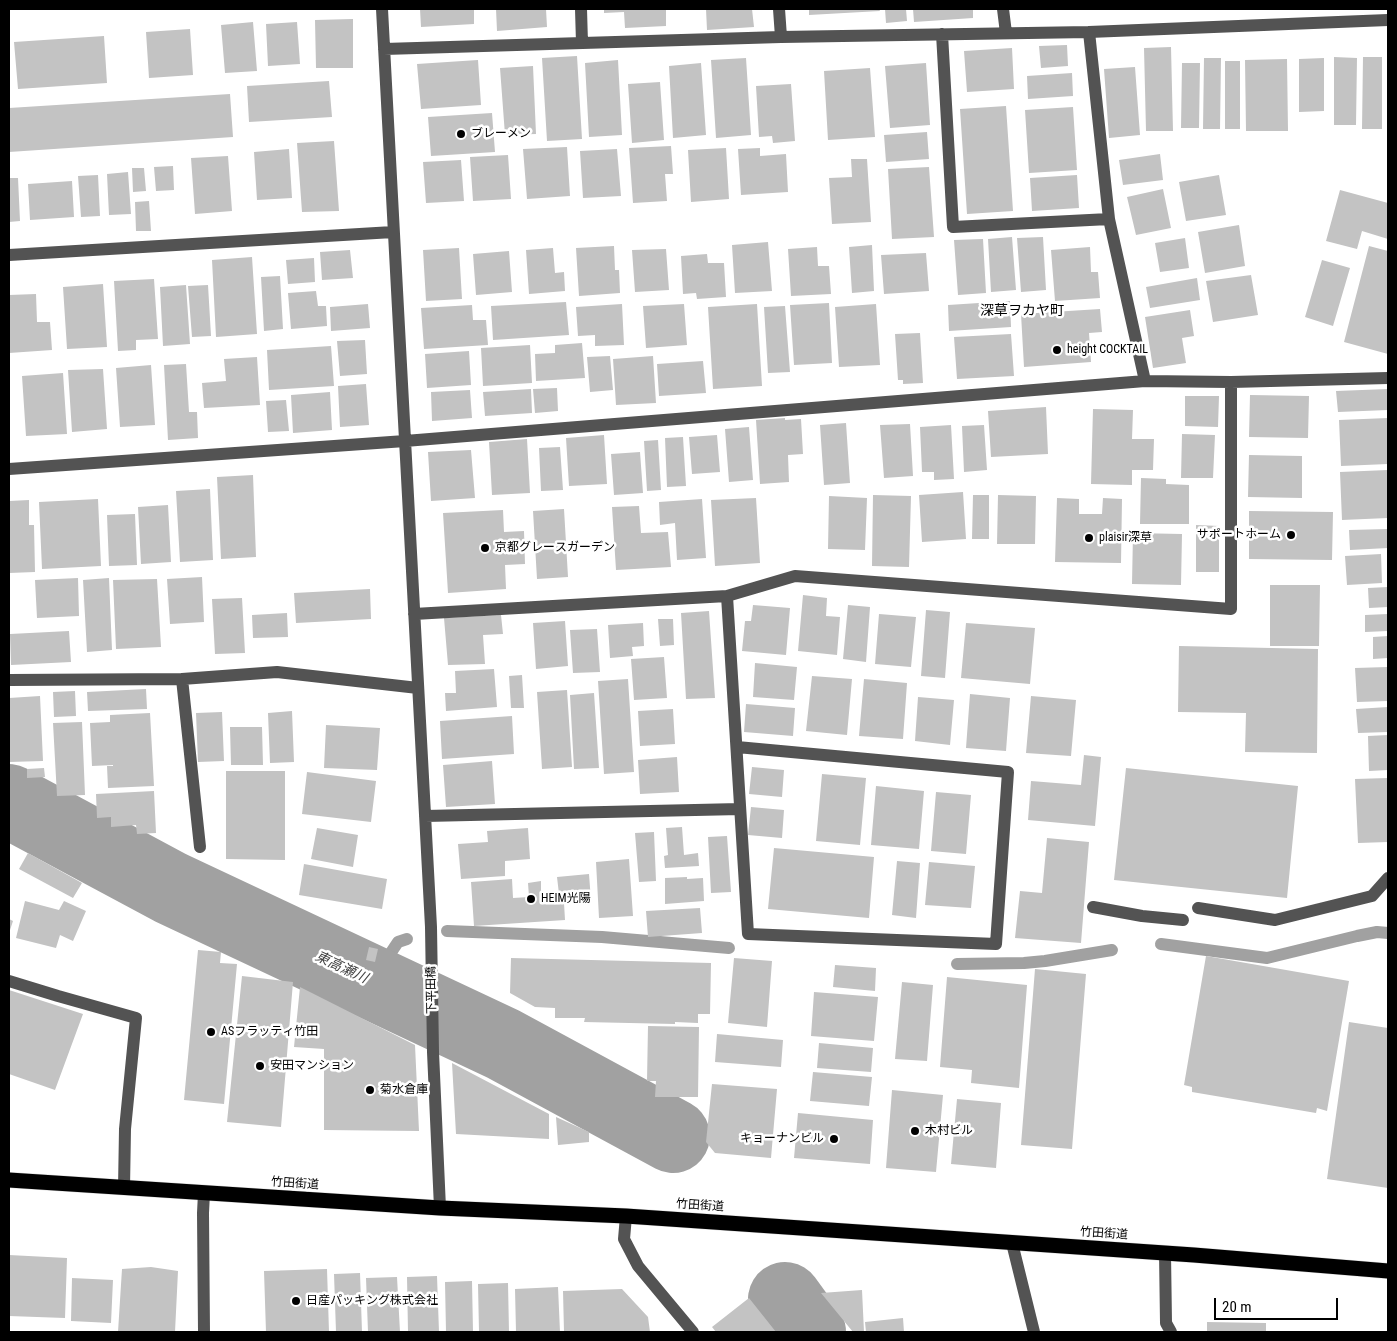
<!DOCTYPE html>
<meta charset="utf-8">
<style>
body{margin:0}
#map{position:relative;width:1397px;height:1341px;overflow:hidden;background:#fff;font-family:"Roboto Condensed",sans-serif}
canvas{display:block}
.frame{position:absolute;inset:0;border:10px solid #000;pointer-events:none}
.scale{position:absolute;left:1214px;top:1298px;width:124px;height:22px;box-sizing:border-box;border:2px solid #000;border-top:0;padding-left:6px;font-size:15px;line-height:18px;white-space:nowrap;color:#000;-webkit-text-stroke:4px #fff;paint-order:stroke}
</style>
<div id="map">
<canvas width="1397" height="1341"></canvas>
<div class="frame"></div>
<div class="scale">20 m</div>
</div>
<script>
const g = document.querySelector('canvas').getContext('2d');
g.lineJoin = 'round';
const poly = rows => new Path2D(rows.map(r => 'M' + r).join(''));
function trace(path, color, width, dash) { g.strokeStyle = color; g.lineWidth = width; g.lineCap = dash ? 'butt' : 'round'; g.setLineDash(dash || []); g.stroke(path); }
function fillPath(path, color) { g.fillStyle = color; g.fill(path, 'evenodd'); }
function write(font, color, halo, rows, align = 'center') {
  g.font = font + ' "Roboto Condensed","Noto Sans JP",sans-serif'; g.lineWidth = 5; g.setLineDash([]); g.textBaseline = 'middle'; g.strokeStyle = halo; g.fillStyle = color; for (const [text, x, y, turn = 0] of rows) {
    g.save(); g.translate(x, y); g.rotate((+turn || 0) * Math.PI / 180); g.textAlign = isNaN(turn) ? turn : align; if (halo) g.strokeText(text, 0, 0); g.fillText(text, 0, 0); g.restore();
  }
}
trace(poly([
 [447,931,602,937,729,948],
 [1161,944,1267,958,1357,936,1377,932,1388,933],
 [957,964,1024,963,1045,961,1112,950],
 [379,985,390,954,398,942,407,939]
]), '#a1a1a1', 12);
trace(poly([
 [9,801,171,888,503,1044,673,1136],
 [785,1299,809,1332]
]), '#a1a1a1', 74);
fillPath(poly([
 [420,9,474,9,474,24,421,27],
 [496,9,546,9,547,27,497,31],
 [604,9,666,9,666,26,625,28,624,12,604,13],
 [706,9,752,9,754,27,707,30],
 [809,9,879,9,880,11,809,15],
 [885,9,906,9,907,21,886,23],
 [913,9,973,9,973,18,914,22],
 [353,19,353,68,316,68,315,20],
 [253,22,257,71,225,73,221,25],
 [297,22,300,64,268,66,266,24],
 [190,29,193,75,149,78,146,32],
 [104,36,107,83,18,89,14,42],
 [1067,45,1068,66,1041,68,1039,46],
 [1171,47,1173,131,1146,131,1144,48],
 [1012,48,1014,89,967,92,964,51],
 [577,56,582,139,547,141,542,58],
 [1334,57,1357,58,1356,125,1334,125],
 [1363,57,1382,57,1382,129,1362,129],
 [746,58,751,135,716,138,711,60],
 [1204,58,1221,58,1220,129,1203,129],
 [1324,58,1324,111,1299,112,1299,59],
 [1287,59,1288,131,1246,131,1245,60],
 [478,60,481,105,421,109,417,64],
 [618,60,622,135,589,137,585,63],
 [1225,61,1240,61,1240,129,1225,129],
 [701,63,706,135,673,138,669,66],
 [926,63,930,125,890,128,885,66],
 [1182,63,1200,63,1199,128,1181,128],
 [533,66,536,134,505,135,500,68],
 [1135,67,1140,135,1109,138,1104,69],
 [870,68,875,137,828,140,824,71],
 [1072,73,1073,96,1028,99,1027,76],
 [329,81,332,117,249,122,247,86],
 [660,82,664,140,632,143,628,84],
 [791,84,795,141,773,143,772,136,759,137,756,86],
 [230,94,233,137,9,152,9,108],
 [1006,106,1013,211,967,214,960,109],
 [1073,107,1077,170,1029,173,1025,110],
 [492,113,495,152,431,156,428,117],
 [927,132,929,159,886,162,884,135],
 [334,141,339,211,302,212,297,143],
 [671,146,673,174,665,174,667,201,633,203,629,148],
 [567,147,570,196,527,199,523,149],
 [726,148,729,199,691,202,688,150],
 [760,148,760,156,786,154,788,192,741,195,738,149],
 [289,149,292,198,257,200,254,152],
 [617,149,621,196,583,198,580,151],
 [1160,154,1163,180,1123,185,1119,160],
 [508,155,511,199,473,201,470,157],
 [228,156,232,211,195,214,191,158],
 [851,159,867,159,871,222,832,224,829,178,852,177],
 [461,160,464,201,426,203,423,162],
 [173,166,174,190,156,191,154,167],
 [929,167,934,237,892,239,888,169],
 [132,168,144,168,146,191,133,192],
 [128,172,131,214,109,215,107,174],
 [98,175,100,216,81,217,78,176],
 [1077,175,1079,208,1032,211,1030,178],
 [1219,175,1226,215,1186,221,1179,182],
 [9,178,18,178,20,221,9,222],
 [72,181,74,217,30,220,28,184],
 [1163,189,1171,228,1136,235,1127,197],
 [1340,190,1388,203,1388,239,1362,231,1357,249,1326,241],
 [149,201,151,231,136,231,135,202],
 [1239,225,1245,266,1205,273,1198,232],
 [1012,237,1016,290,991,292,988,239],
 [1043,237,1046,290,1021,292,1017,238],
 [1185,238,1189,268,1160,272,1155,243],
 [983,239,986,293,958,295,954,240],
 [768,242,772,291,735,293,732,245],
 [872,245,874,291,852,293,849,247],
 [614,246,615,270,619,270,620,293,579,296,576,248],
 [1369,246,1388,251,1388,354,1344,342],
 [817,247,818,266,829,266,831,294,791,296,788,249],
 [1090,247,1091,272,1098,272,1100,298,1055,301,1051,250],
 [459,248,462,299,426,301,423,250],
 [553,248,555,273,564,272,565,291,529,294,526,250],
 [666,249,669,290,635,292,632,250],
 [350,250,353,278,322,280,320,252],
 [509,251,512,292,476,295,473,254],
 [926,253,929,291,884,294,881,255],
 [707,254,708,263,724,263,726,297,697,299,696,293,683,294,681,256],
 [252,257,257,334,216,337,212,260],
 [314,258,315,282,288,284,286,260],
 [1322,260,1350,268,1333,326,1305,317],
 [1251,275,1258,315,1213,322,1206,281],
 [280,276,283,329,264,331,261,277],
 [1197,278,1200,300,1150,308,1146,287],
 [154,279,158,339,136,340,136,350,118,351,114,281],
 [103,284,107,347,67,349,63,287],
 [186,285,190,344,163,346,160,287],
 [208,285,211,336,192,337,188,286],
 [316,291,318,306,326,306,327,326,291,329,288,293],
 [36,294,37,322,50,322,52,350,9,353,9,295],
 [1010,301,1011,327,949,331,948,305],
 [566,302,569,335,493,340,491,306],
 [829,303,832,363,794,365,790,305],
 [368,304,370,328,331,331,330,307],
 [622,304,624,345,595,346,595,335,578,336,576,307],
 [684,304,687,345,646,348,643,306],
 [757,304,762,386,713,389,708,307],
 [876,304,880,365,839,367,835,307],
 [472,305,473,320,486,320,488,345,424,349,421,308],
 [785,306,790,372,768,373,764,307],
 [1100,309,1102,332,1089,333,1091,362,1024,367,1021,314],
 [1190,310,1194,336,1182,338,1186,363,1153,368,1145,317],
 [920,333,923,383,903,384,903,380,898,380,895,334],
 [1011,334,1014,376,957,379,954,337],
 [365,340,367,374,340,376,337,341],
 [582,343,585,378,536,381,535,354,555,353,555,345],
 [530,345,532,383,483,386,481,348],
 [331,346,334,386,269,390,267,350],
 [469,351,471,385,427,388,425,354],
 [610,356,613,390,590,392,587,357],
 [653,356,656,403,616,405,613,359],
 [257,357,260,405,204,408,202,383,226,381,224,359],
 [703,361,706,393,659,396,657,364],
 [186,364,189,412,197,412,198,438,168,440,164,365],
 [151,365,155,425,120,427,116,368],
 [103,369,107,429,72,432,68,370],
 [63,373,67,434,26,436,22,376],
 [366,384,369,425,340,427,338,386],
 [557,388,558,411,535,413,533,389],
 [531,389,532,413,485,416,483,392],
 [1388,389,1388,410,1338,412,1336,391],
 [470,390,472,418,432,421,431,392],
 [330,392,332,430,293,433,291,395],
 [1250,395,1309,396,1308,438,1249,437],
 [1185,396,1219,396,1218,427,1185,426],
 [286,400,289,431,268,432,266,401],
 [1046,407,1048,454,991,457,988,411],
 [1093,409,1133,410,1132,439,1154,439,1153,470,1132,470,1132,485,1091,484],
 [785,418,785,420,801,419,803,454,788,455,789,482,760,484,756,420],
 [1388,418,1388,464,1341,466,1339,420],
 [846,423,850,483,824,485,820,425],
 [910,424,913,476,884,478,880,425],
 [951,425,954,479,934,480,934,472,922,472,920,427],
 [984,425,987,470,964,472,962,426],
 [749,427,753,480,729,482,725,429],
 [1182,434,1215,435,1213,478,1181,478],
 [604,435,607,484,569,486,566,438],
 [717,435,720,472,692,474,689,437],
 [683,437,686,486,667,487,665,438],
 [527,439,530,493,492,495,489,442],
 [658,440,661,490,647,491,644,441],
 [560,447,563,490,541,491,539,448],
 [471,450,475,498,431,501,428,452],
 [640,452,643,493,614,495,611,454],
 [1249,455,1302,456,1302,498,1248,497],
 [1388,470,1388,518,1342,520,1340,472],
 [253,475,256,557,221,559,217,477],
 [1141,478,1166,479,1166,484,1189,485,1189,524,1140,524],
 [210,489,213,560,180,562,176,491],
 [963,492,966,539,922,542,919,495],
 [873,495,911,496,909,567,872,566],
 [973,495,989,495,989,539,972,539],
 [998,495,1036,496,1035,544,997,544],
 [829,496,867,498,865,550,828,549],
 [756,498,760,563,715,566,711,500],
 [1057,498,1079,499,1079,514,1102,514,1103,498,1122,499,1121,563,1055,562],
 [98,499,101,566,42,569,39,502],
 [702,499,706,558,677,560,675,523,660,525,659,502],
 [29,500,29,525,34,525,35,572,9,573,9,501],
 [168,505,171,562,141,564,138,507],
 [639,506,641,533,668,532,671,567,616,570,612,507],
 [564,509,568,577,537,579,533,511],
 [503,510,504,532,524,531,525,564,505,565,506,589,448,593,443,513],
 [1249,511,1333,512,1332,560,1249,559],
 [135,514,137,565,109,566,107,515],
 [1196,525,1219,526,1219,572,1196,572],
 [1388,529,1388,548,1350,550,1349,530],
 [1133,533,1182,534,1181,585,1132,584],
 [1381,554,1382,583,1347,585,1345,556],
 [202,577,204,622,170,624,167,579],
 [78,578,79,616,37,618,35,580],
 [109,578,112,650,87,652,83,580],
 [157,579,161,647,116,649,113,580],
 [1270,585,1320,585,1319,646,1270,646],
 [1388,587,1388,607,1369,608,1368,588],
 [370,589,371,619,296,623,294,593],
 [803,595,827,598,826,616,840,617,837,655,798,651],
 [242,598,245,653,215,654,212,599],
 [753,605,790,608,786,655,742,651,745,621,751,621],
 [848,605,870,607,866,662,843,659],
 [926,610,950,612,945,678,921,676],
 [709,611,715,698,686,699,681,613],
 [287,613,288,637,253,638,252,615],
 [879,614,916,617,911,667,875,664],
 [1388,614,1388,631,1365,632,1365,615],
 [501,615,503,634,483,635,485,664,448,665,444,618],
 [658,619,673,619,674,645,660,646],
 [565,621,568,666,536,669,533,623],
 [643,623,644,646,632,647,633,656,610,658,608,625],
 [966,623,1035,628,1030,684,961,678],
 [597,629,600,672,573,673,570,630],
 [69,631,71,662,11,665,10,634],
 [1388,636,1388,658,1373,659,1373,637],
 [1179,646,1318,649,1317,753,1245,752,1246,713,1178,712],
 [664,657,667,698,634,700,631,659],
 [755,663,797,667,794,700,753,697],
 [1388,667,1388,701,1357,702,1355,668],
 [494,669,497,707,446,711,445,693,456,693,455,671],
 [522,675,524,708,511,708,509,676],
 [812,676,852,679,847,735,806,731],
 [628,679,634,772,604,774,598,681],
 [864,679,907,683,903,739,859,736],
 [146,689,147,709,88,711,87,692],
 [567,690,572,767,542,769,537,692],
 [75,691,76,716,54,717,53,692],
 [594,693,599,768,574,769,570,695],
 [970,694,1010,698,1006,751,966,748],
 [40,696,43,761,9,762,9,698],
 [1031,696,1076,700,1071,756,1026,753],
 [918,697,954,700,950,745,915,741],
 [746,704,795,708,793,736,744,732],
 [1388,707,1388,732,1358,733,1356,709],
 [673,709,675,744,640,746,638,711],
 [292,711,294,762,270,763,268,713],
 [222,712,224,761,198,762,196,713],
 [150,713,154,786,108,788,107,766,113,766,113,765,92,766,90,723,110,722,110,715],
 [512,716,514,754,442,759,440,721],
 [82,722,85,795,57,796,53,723],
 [326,725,380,728,377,770,324,768],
 [230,727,262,727,263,765,231,765],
 [1388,735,1388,770,1369,771,1368,736],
 [1084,755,1101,757,1095,826,1028,820,1031,781,1081,785],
 [677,757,679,792,640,794,638,760],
 [492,761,495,804,446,807,443,765],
 [752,767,784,770,782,797,749,794],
 [44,768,45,777,27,778,27,769],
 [1126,768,1298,786,1287,898,1114,880],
 [226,771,285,771,285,860,226,859],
 [307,772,376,781,371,822,302,814],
 [822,774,866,778,860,845,816,841],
 [1388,778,1388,842,1358,843,1355,779],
 [876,786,924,791,919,849,871,845],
 [154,791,156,833,137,834,136,825,111,827,111,817,97,818,96,794],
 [936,792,971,795,966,854,931,851],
 [751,807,784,810,782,838,748,835],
 [682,827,684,855,698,853,699,866,665,868,664,856,668,855,666,828],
 [317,828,358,835,353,867,311,859],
 [528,828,530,859,505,861,505,876,461,879,458,844,488,842,487,831],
 [654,832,656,881,639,882,635,833],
 [727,836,731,892,711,893,708,837],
 [1047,838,1089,842,1081,943,1015,938,1020,891,1042,893],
 [774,848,874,857,869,918,768,909],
 [28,853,82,883,73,898,19,869],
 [629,859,633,916,599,918,596,862],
 [897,861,920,863,916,918,892,915],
 [929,862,975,866,971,908,925,905],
 [304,864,387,879,382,909,299,895],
 [589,874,591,901,564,903,565,920,474,926,471,882,512,879,513,898,529,897,528,883,541,881,541,896,559,894,557,877],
 [687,877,687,879,703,878,704,901,665,904,665,878],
 [25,901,59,910,64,901,86,911,73,941,60,935,56,948,16,938],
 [700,908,702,933,648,937,646,911],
 [9,919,13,921,9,933],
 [369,947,378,949,375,962,366,960],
 [198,950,221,952,220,963,237,964,224,1104,184,1100],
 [1206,956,1349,981,1327,1111,1317,1108,1316,1113,1192,1092,1192,1087,1184,1085],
 [511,958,711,963,710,1014,698,1014,698,1023,675,1022,675,1024,584,1022,585,1018,555,1018,555,1008,535,1007,510,993],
 [734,958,772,961,767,1027,728,1023],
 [835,965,876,968,875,991,833,987],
 [1035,969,1086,974,1072,1149,1021,1145],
 [242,976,293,982,281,1127,227,1122],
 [947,977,1027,985,1019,1088,971,1083,972,1070,940,1067],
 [902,982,933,985,927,1061,895,1059],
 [300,987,415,1045,419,1131,324,1130,324,1049,294,1047],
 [9,990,83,1014,55,1090,9,1074],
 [814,992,878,997,874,1041,811,1036],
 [1349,1022,1388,1028,1388,1188,1327,1179],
 [648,1026,699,1027,698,1097,655,1097,656,1081,647,1081],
 [717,1034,783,1040,781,1067,715,1062],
 [819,1043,873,1048,871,1072,817,1068],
 [452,1063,549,1114,549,1139,456,1134],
 [813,1072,872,1077,869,1106,810,1101],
 [712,1084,777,1089,771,1158,715,1153,706,1142],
 [892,1090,943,1095,936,1172,886,1168],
 [957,1099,1001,1103,996,1168,951,1164],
 [798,1113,873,1120,870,1164,794,1158],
 [556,1117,589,1132,589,1142,558,1145],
 [9,1255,67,1258,65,1318,9,1316],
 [151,1267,178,1271,175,1332,118,1332,122,1269],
 [327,1269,329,1332,266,1332,264,1271],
 [360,1273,362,1332,336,1332,334,1274],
 [437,1276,439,1332,408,1332,407,1277],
 [397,1277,400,1332,368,1332,366,1278],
 [72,1278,113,1280,111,1323,71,1321],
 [472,1281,473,1332,446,1332,445,1282],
 [508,1283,509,1332,479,1332,478,1284],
 [558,1287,560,1332,516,1332,515,1289],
 [622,1289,648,1317,650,1332,564,1332,563,1291],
 [862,1290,864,1332,853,1332,821,1293],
 [749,1298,776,1332,716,1332,712,1327],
 [903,1318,904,1332,866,1332,865,1322],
 [1207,1322,1266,1323,1266,1332,1207,1332]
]), '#c3c3c3');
const highway = poly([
 [9,1180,440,1208,626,1216,1194,1255,1388,1271]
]);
trace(highway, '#dbdbdb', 16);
trace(poly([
 [382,9,431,927,433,1052,440,1208],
 [581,9,582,43],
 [779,9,781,37],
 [1003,9,1006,33],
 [1089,32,1109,219,1145,381],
 [942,34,953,227,1109,219],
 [384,49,781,37,1089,32,1388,20],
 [9,255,393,232],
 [9,469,405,441,1145,381,1231,382,1388,378],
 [727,596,748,934,996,944,1008,772,737,747],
 [414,614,727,596,795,576,1231,609,1231,382],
 [182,679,200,847],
 [9,680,182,679,277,672,418,688],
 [425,816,740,809],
 [1093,907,1142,916,1183,920],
 [1198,908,1275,920,1372,896,1388,878],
 [9,981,58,996,136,1018,125,1129,124,1188],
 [204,1193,203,1213,204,1332],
 [626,1216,624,1239,638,1266,693,1332],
 [1012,1243,1034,1332],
 [1165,1253,1166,1323,1171,1332]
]), '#535353', 12);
trace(highway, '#000', 15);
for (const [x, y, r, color] of [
 [461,134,5,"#000"],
 [1057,350,5,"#000"],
 [1291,535,5,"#000"],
 [1089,538,5,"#000"],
 [485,548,5,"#000"],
 [531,899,5,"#000"],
 [211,1032,5,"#000"],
 [260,1066,5,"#000"],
 [370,1090,5,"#000"],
 [915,1131,5,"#000"],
 [834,1139,5,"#000"],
 [296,1301,5,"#000"]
]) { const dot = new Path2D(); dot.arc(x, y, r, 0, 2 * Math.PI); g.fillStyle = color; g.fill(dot); trace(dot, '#fff', 2); }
write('12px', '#000', '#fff', [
 ["ブレーメン",471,134],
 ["height COCKTAIL",1067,350],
 ["サポートホーム",1281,535,"right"],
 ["plaisir深草",1099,538],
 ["京都グレースガーデン",495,548],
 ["HEIM光陽",541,899],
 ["ASフラッティ竹田",221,1032],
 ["安田マンション",270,1066],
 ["菊水倉庫",380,1090],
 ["木村ビル",925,1131],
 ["キョーナンビル",824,1139,"right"],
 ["日産パッキング株式会社",306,1301]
], 'left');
write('12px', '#000', '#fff', [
 ["下平田橋",432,990,-91],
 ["竹田街道",295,1184,4],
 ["竹田街道",700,1206,4],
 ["竹田街道",1104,1234,4]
]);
write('14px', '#000', '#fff', [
 ["深草ヲカヤ町",1022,311]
]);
write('italic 14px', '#424242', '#fff', [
 ["東高瀬川",341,968,25]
]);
</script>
